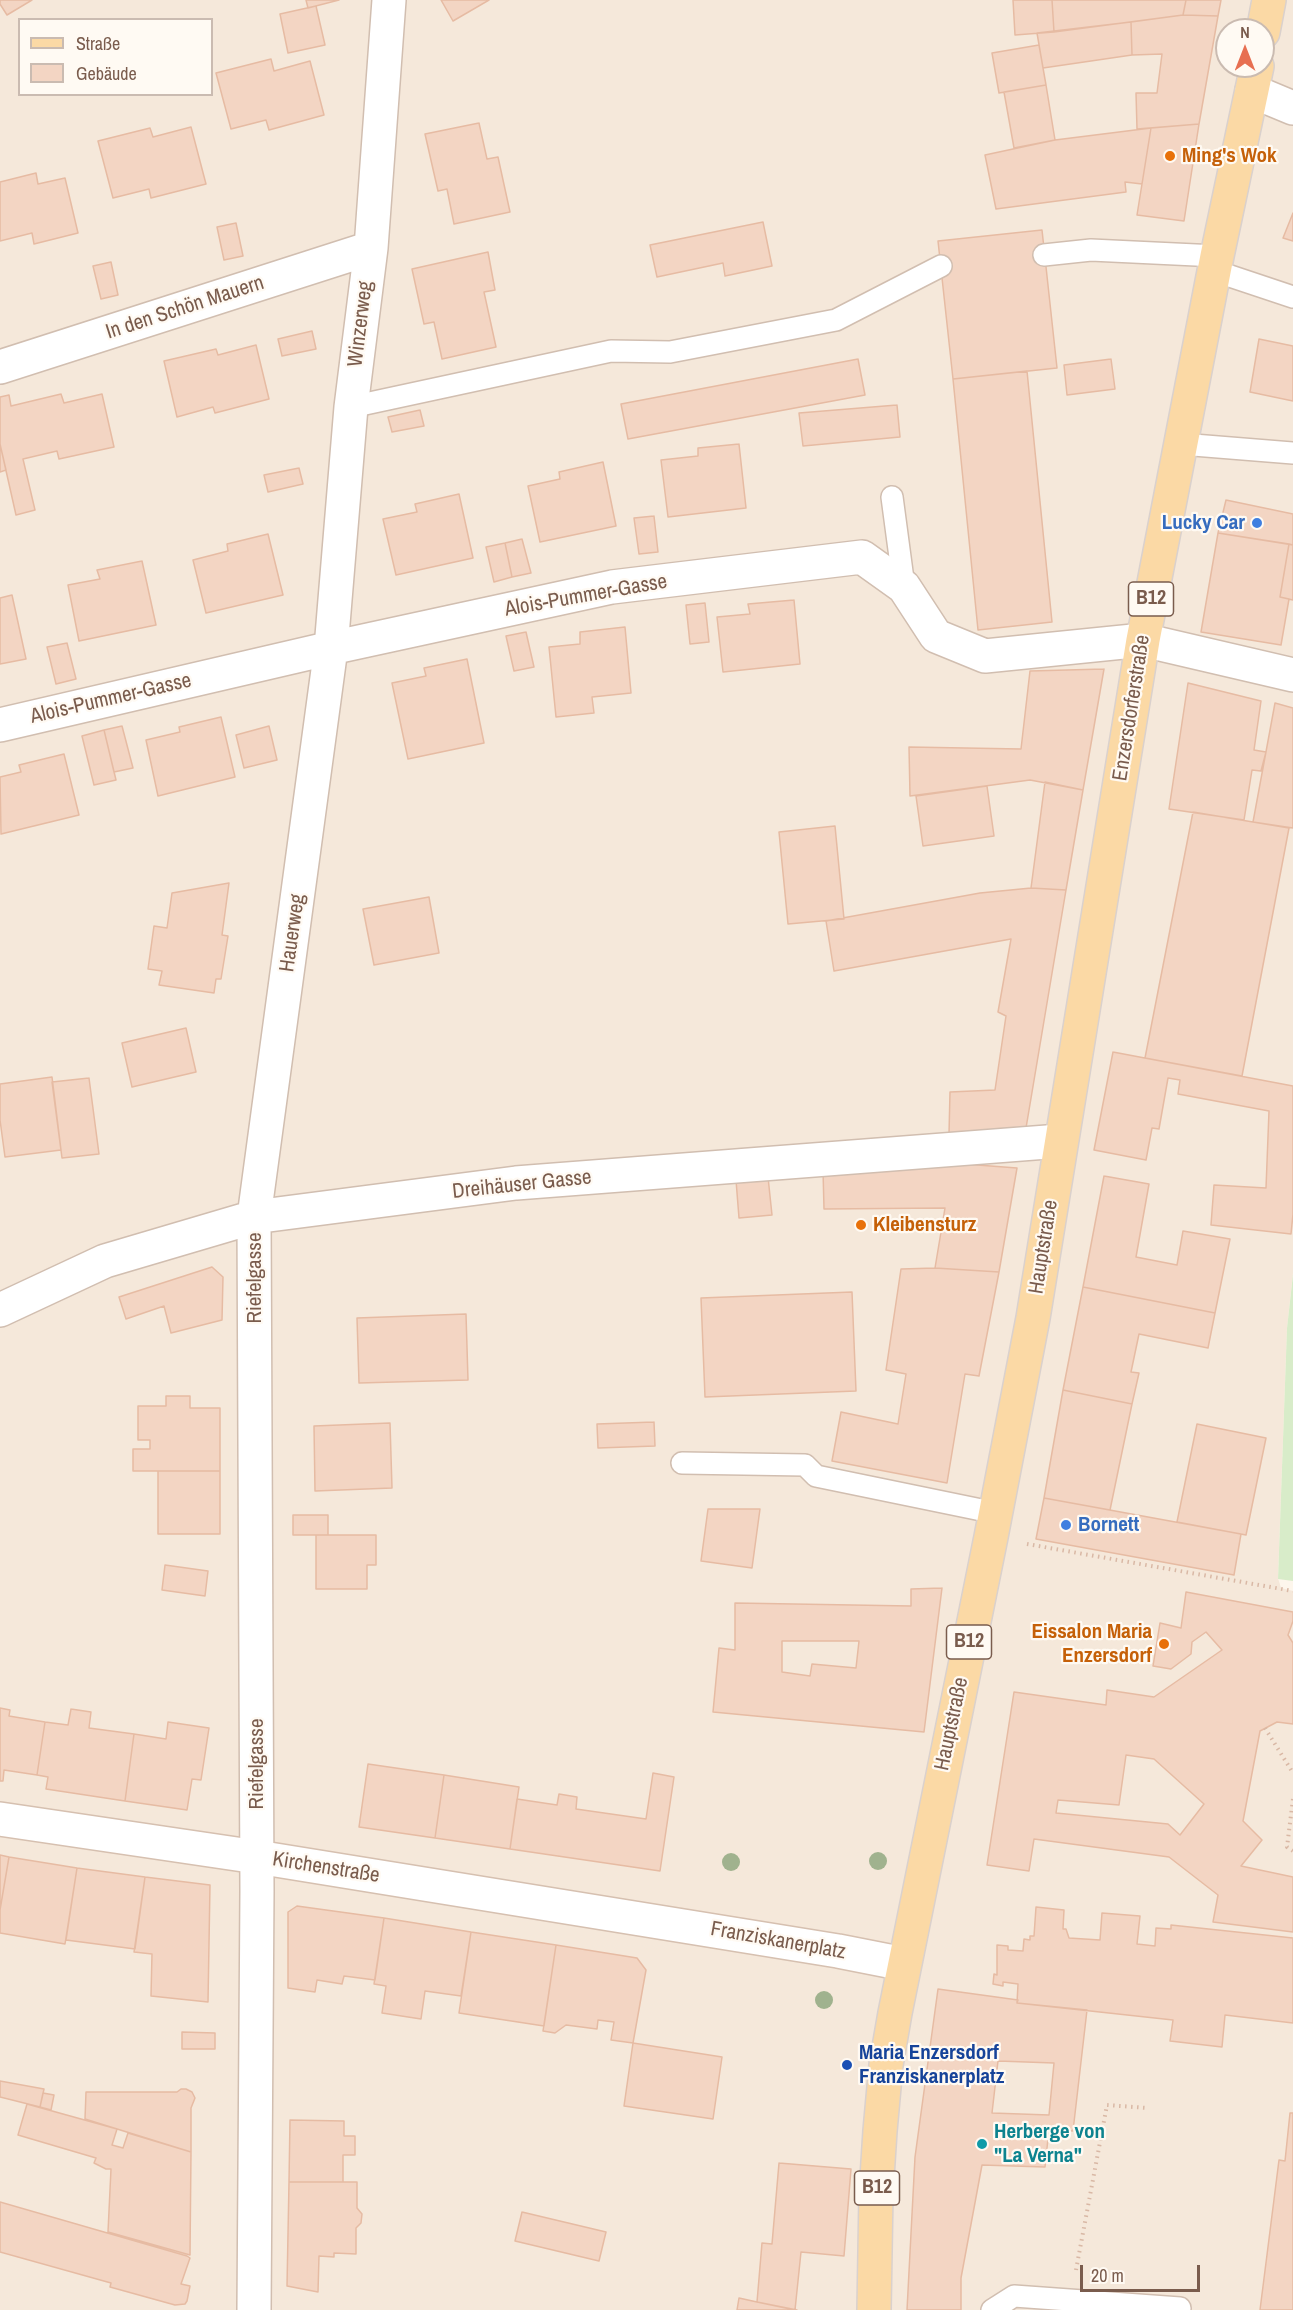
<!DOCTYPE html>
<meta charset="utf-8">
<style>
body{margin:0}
#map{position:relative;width:1293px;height:2310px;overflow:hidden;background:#fdf6ec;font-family:"Archivo Narrow",sans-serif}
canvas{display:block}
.legend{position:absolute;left:18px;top:18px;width:195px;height:78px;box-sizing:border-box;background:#fffaf3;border:2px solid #cabbb1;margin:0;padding:8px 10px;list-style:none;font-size:18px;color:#7a5c4d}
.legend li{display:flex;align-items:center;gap:12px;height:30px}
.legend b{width:30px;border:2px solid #cabbb1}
.north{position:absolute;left:1215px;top:18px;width:60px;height:60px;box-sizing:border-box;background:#fffaf3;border:2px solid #cabbb1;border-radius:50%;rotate:0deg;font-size:16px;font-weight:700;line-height:24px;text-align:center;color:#7a5c4d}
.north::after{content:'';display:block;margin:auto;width:21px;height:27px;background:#e76f51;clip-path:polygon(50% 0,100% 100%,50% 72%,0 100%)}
.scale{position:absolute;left:1080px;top:2265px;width:120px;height:27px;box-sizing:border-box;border:3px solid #7a5c4d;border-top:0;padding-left:8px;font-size:18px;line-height:21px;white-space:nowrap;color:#7a5c4d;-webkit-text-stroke:4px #fffaf3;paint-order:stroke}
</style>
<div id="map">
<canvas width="1293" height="2310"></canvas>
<ul class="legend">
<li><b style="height:8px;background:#fbd9a5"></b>Straße</li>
<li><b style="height:16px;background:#f3d5c3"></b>Gebäude</li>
</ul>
<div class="north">N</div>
<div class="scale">20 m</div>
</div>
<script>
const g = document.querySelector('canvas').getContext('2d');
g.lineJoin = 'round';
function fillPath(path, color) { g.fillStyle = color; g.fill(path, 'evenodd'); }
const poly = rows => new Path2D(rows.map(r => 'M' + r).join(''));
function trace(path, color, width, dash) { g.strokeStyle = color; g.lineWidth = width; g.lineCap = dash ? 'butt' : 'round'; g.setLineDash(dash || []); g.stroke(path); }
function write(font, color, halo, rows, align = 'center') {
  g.font = font + ' "Archivo Narrow",sans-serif'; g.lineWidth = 4.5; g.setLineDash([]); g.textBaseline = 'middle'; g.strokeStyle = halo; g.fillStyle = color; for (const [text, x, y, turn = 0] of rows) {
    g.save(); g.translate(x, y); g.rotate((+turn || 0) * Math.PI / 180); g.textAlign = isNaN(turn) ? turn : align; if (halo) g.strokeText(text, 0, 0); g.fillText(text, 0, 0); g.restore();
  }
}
fillPath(poly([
 [0,0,1293,0,1293,1273,1287,1328,1278,1578,1281,1588,1293,1591,1293,2310,0,2310],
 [20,20,212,20,212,94,20,94],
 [1227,30,1263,30,1263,66,1227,66]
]), '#f5e8da');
fillPath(poly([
 [1293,1274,1293,1581,1278,1579,1287,1328]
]), '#d8ecc9');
const building = poly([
 [0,0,32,0,7,15,0,4,0,0],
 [306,0,339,0,308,8,306,0],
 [441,0,489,0,453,21,441,0],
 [1013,0,1052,0,1054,32,1015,35,1013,0],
 [1052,0,1186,0,1183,15,1054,32,1052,0],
 [1186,0,1221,0,1218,16,1183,15,1186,0],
 [316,6,325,45,288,53,280,14,316,6],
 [1183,15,1218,16,1199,124,1137,129,1136,93,1157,93,1162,54,1132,55,1131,22,1183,15],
 [1131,22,1132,55,1043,68,1037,33,1131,22],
 [1039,45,1046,85,999,93,992,53,1039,45],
 [271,59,274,71,310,61,324,115,269,130,266,120,231,129,216,73,271,59],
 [1046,85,1055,140,1014,148,1004,92,1046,85],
 [479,123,487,159,498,157,510,212,454,224,447,189,438,191,425,134,479,123],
 [1199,124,1184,221,1137,215,1151,128,1199,124],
 [191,127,206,184,151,198,149,189,113,198,98,141,150,128,153,137,191,127],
 [1151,128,1142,184,1125,182,1126,192,996,209,985,155,1055,140,1151,128],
 [36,173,38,184,65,178,78,233,34,244,32,233,0,241,0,182,36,173],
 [1293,213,1293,241,1283,238,1293,213],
 [763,222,772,266,725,276,723,263,657,277,650,245,763,222],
 [236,223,243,256,224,260,217,227,236,223],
 [1042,230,1057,368,953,379,938,241,1042,230],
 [488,252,495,290,484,292,496,347,442,359,434,322,424,324,412,269,488,252],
 [111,262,118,295,101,299,93,266,111,262],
 [312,331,316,349,282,356,278,339,312,331],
 [1259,339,1293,346,1293,401,1250,392,1259,339],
 [256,345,269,399,215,413,213,407,177,417,164,361,216,349,218,355,256,345],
 [858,359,865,395,628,439,621,404,858,359],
 [1111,359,1115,389,1067,395,1064,365,1111,359],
 [1027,371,1052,622,978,630,953,379,1027,371],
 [61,394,64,403,102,394,114,447,59,459,57,451,23,459,35,510,16,515,0,444,0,397,9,395,11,406,61,394],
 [897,405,900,437,803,446,799,413,897,405],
 [420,410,424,426,392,432,388,417,420,410],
 [0,444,6,470,0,472,0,444],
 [739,444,746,508,668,517,661,460,698,456,698,448,739,444],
 [603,462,616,526,540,542,528,486,560,479,559,472,603,462],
 [299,468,303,484,268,492,264,475,299,468],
 [459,494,473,558,396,575,383,519,417,512,415,504,459,494],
 [1226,500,1293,514,1293,545,1218,533,1226,500],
 [654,516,658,552,639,554,634,518,654,516],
 [1218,533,1289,544,1280,597,1289,599,1281,645,1201,632,1218,533],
 [268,534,283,595,206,613,193,560,228,551,227,544,268,534],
 [522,539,531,573,512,577,505,543,522,539],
 [505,543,512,577,494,582,486,547,505,543],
 [1289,544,1293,545,1293,600,1280,597,1289,544],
 [142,561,156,625,79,641,68,585,100,579,97,570,142,561],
 [12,595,26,659,0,664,0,598,12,595],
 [794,600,800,664,723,672,717,617,750,614,748,604,794,600],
 [705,603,709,642,690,644,686,605,705,603],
 [625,627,631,693,592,697,594,713,556,717,549,647,580,644,580,632,625,627],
 [526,632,534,667,514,671,506,636,526,632],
 [67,643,76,679,56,684,47,647,67,643],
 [467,659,484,743,408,759,392,683,426,676,424,668,467,659],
 [1104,669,1083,790,1030,780,910,796,909,747,1021,749,1030,671,1104,669],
 [1188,683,1261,701,1254,750,1266,752,1261,771,1252,770,1244,820,1169,809,1188,683],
 [1275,703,1293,708,1293,828,1253,822,1275,703],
 [221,717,235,777,158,796,146,740,180,732,179,727,221,717],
 [122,726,133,768,114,772,104,730,122,726],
 [269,726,277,760,244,768,236,735,269,726],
 [104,730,116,780,94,785,82,736,104,730],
 [64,754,79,815,1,834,0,777,21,772,19,765,64,754],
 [1045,782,1083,790,1066,890,1031,888,1045,782],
 [987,786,994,836,923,846,916,796,987,786],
 [1193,812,1289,828,1242,1076,1145,1058,1193,812],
 [835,826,844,919,788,924,779,832,835,826],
 [229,883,222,935,228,936,221,979,216,979,214,993,159,985,162,971,148,969,154,926,167,928,172,893,229,883],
 [1031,888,1066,890,1026,1128,949,1134,950,1092,995,1090,1006,1016,998,1012,1011,939,834,971,826,921,980,893,1031,888],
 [429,897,439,953,374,965,363,909,429,897],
 [186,1028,196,1072,132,1087,122,1043,186,1028],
 [1113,1052,1293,1086,1293,1214,1291,1234,1211,1225,1214,1185,1266,1188,1269,1111,1178,1094,1180,1080,1168,1078,1159,1129,1152,1128,1146,1160,1094,1150,1113,1052],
 [52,1077,61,1150,5,1157,0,1120,0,1084,52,1077],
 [89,1078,99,1154,62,1158,52,1082,89,1078],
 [951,1163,1017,1168,999,1272,935,1268,945,1208,824,1209,823,1170,951,1163],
 [1104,1176,1149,1184,1136,1257,1177,1265,1183,1231,1230,1239,1215,1313,1083,1287,1104,1176],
 [768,1177,772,1215,739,1218,736,1180,768,1177],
 [212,1267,223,1277,222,1320,171,1333,164,1306,126,1319,119,1297,212,1267],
 [935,1268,999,1272,979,1376,965,1374,947,1483,832,1461,841,1412,898,1424,906,1374,886,1370,901,1269,935,1268],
 [1083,1287,1215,1313,1208,1348,1139,1334,1131,1372,1139,1373,1132,1404,1063,1390,1083,1287],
 [852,1292,856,1391,705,1397,701,1298,852,1292],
 [466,1314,468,1380,359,1383,357,1318,466,1314],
 [1063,1390,1132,1404,1110,1510,1044,1498,1063,1390],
 [166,1396,190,1396,190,1408,220,1408,220,1471,133,1471,133,1449,150,1449,150,1440,138,1440,138,1406,166,1406,166,1396],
 [654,1422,655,1446,598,1448,597,1424,654,1422],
 [390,1423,392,1488,315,1491,314,1426,390,1423],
 [1197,1424,1266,1438,1246,1535,1177,1522,1197,1424],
 [158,1471,220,1471,220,1534,158,1534,158,1471],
 [1044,1498,1241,1534,1234,1575,1036,1539,1044,1498],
 [708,1509,760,1509,752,1568,701,1561,708,1509],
 [293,1515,328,1515,328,1535,293,1535,293,1515],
 [316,1535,376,1535,376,1565,367,1565,367,1589,316,1589,316,1535],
 [165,1565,208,1571,205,1596,162,1590,165,1565],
 [942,1588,924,1732,713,1712,719,1648,735,1650,735,1603,911,1606,911,1589,942,1588],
 [782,1641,859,1641,856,1668,812,1664,810,1676,782,1672,782,1641],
 [1186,1592,1293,1612,1293,1621,1288,1635,1293,1643,1293,1724,1277,1722,1260,1731,1243,1821,1262,1840,1241,1866,1293,1877,1293,1932,1213,1922,1218,1895,1169,1857,1034,1839,1029,1871,987,1865,1014,1692,1106,1705,1107,1690,1154,1697,1222,1650,1206,1632,1192,1642,1191,1654,1171,1669,1153,1666,1160,1623,1181,1628,1186,1592],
 [1126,1755,1154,1759,1204,1804,1180,1835,1168,1824,1056,1813,1058,1800,1119,1805,1126,1755],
 [0,1708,10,1710,9,1716,45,1722,37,1775,4,1770,3,1781,0,1781,0,1708],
 [71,1709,91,1712,89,1728,134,1734,125,1801,46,1789,48,1777,37,1775,45,1722,68,1725,71,1709],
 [168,1722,209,1728,201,1780,192,1779,187,1810,125,1801,134,1734,166,1739,168,1722],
 [368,1764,444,1775,435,1838,359,1827,368,1764],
 [653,1773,674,1777,660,1871,510,1849,517,1799,557,1805,559,1794,577,1797,576,1809,646,1819,653,1773],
 [444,1775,519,1787,510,1849,435,1838,444,1775],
 [0,1855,9,1857,0,1910,0,1855],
 [9,1857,77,1868,65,1944,0,1933,0,1910,9,1857],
 [77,1868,145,1877,135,1949,66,1940,77,1868],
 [145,1877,210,1885,208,2002,151,1996,152,1954,134,1952,145,1877],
 [297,1906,384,1918,375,1980,344,1976,342,1984,317,1980,315,1992,288,1988,288,1912,297,1906],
 [1036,1907,1064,1910,1063,1929,1066,1929,1069,1938,1100,1940,1102,1913,1140,1916,1137,1944,1155,1946,1156,1928,1171,1929,1171,1925,1293,1938,1293,2023,1225,2015,1222,2047,1170,2041,1173,2020,1017,2003,1018,1984,1003,1982,1003,1986,993,1984,994,1974,997,1975,997,1945,1008,1946,1008,1950,1023,1951,1024,1939,1030,1940,1030,1936,1034,1936,1036,1907],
 [384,1918,471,1932,461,1996,425,1991,421,2019,382,2013,386,1986,374,1984,384,1918],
 [471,1932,556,1945,544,2026,459,2013,471,1932],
 [556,1945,637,1958,646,1970,633,2043,611,2040,614,2022,598,2020,597,2029,566,2025,555,2033,543,2031,556,1945],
 [938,1989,1018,2000,1017,2003,1087,2010,1073,2131,1049,2129,1045,2167,982,2165,961,2278,961,2310,907,2310,915,2157,938,1989],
 [998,2061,1054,2063,1049,2115,992,2113,998,2061],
 [182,2032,215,2033,215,2049,182,2049,182,2032],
 [633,2043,722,2057,713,2119,624,2106,633,2043],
 [0,2081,44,2089,40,2107,0,2097,0,2081],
 [181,2089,186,2089,192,2092,195,2098,191,2108,191,2152,85,2119,86,2092,177,2092,181,2089],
 [43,2093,54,2095,51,2110,40,2107,43,2093],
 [27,2104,117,2129,112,2145,123,2148,128,2133,191,2152,190,2255,108,2232,111,2169,106,2169,94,2163,96,2158,18,2135,27,2104],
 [1290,2113,1293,2113,1293,2310,1260,2310,1279,2160,1285,2161,1290,2113],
 [290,2120,344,2121,344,2136,355,2136,355,2155,343,2155,343,2182,289,2182,290,2120],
 [779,2163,851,2169,844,2256,801,2252,795,2310,757,2302,762,2243,772,2244,779,2163],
 [289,2182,357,2182,357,2208,362,2214,361,2223,356,2228,356,2254,334,2253,334,2257,319,2256,318,2292,287,2286,289,2182],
 [0,2202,187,2256,190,2258,181,2284,190,2286,187,2301,185,2304,175,2305,110,2287,111,2283,0,2252,0,2202],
 [522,2212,606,2232,599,2261,515,2241,522,2212],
 [739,2298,757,2302,797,2310,737,2310,739,2298]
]);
fillPath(building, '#f3d5c3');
trace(building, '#e6bba3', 1.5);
const service = poly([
 [1044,255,1091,250,1217,256],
 [1215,271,1293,297],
 [351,407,611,351,670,352,836,320,941,266],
 [1181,444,1293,453],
 [892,497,904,587],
 [682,1463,805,1465,816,1476,996,1513],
 [992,2310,1014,2296,1180,2308]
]);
const minor = poly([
 [0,367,371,248],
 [0,725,331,648,612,587,862,557,904,587,936,636,985,656,1143,640,1293,675],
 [0,1310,105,1261,254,1217,516,1183,1060,1141],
 [254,2310,257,1891,254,1217,331,648,351,407,371,248,389,0]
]);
const tertiary = poly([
 [1252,91,1293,108]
]);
const secondary = poly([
 [0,1819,257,1857,838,1951,904,1964]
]);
const primary = poly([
 [1263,32,1269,0],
 [874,2310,876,2193,880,2131,886,2065,895,2013,991,1537,1033,1318,1143,640,1217,256,1257,66]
]);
trace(service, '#d1beb0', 24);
trace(minor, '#d1beb0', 36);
trace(tertiary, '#d1beb0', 36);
trace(secondary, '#d6c0b0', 36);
trace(primary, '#dad1cd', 36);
trace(poly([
 [1027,1544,1293,1591],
 [1265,1728,1293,1773],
 [1293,1799,1287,1847,1293,1851],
 [1076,2270,1107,2105,1147,2108]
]), '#d9b8a5', 4, [1.5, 4.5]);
trace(service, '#fff', 21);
trace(minor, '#fff', 33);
trace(tertiary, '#fff', 33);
trace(secondary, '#fff', 33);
trace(primary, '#fbd9a5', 33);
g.fillStyle = '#a0b28e';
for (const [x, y] of [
 [878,1861],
 [731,1862],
 [824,2000]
]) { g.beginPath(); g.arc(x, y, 9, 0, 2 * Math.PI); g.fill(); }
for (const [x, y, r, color] of [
 [1170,156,6,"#e8710a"],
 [1257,523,6,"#3f7fe0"],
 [861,1225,6,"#e8710a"],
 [1066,1525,6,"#3f7fe0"],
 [1164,1644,6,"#e8710a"],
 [847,2065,6,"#1a4fb4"],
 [982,2144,6,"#0f9aa8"]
]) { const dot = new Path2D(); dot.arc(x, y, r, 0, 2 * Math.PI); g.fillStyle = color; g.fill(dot); trace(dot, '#fffaf3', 2); }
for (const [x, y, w] of [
 [1151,599,45],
 [969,1642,45],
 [877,2188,45]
]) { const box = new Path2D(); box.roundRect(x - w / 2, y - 17, w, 34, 4.5); g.fillStyle = '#fffaf3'; g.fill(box); trace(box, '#7a5c4d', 1.5); }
write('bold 20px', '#7a5c4d', null, [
 ["B12",1151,599],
 ["B12",969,1642],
 ["B12",877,2188]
]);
write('bold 21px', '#c56008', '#fffaf3', [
 ["Ming's Wok",1182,156],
 ["Kleibensturz",873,1225],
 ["Eissalon Maria",1152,1632,"right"],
 ["Enzersdorf",1152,1656,"right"]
], 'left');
write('21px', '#7a5c4d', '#fffaf3', [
 ["In den Schön Mauern",185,308,-18],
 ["Winzerweg",361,324,-83],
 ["Alois-Pummer-Gasse",586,596,-10],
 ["Alois-Pummer-Gasse",111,699,-13],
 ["Enzersdorferstraße",1132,708,-81],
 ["Hauerweg",293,933,-82],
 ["Dreihäuser Gasse",522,1185,-6],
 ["Hauptstraße",1044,1247,-81],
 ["Riefelgasse",255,1278,-90],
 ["Hauptstraße",952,1724,-78],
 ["Riefelgasse",257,1764,-90],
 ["Kirchenstraße",326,1868,9],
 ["Franziskanerplatz",778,1941,10]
]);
write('bold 21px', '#366cbe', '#fffaf3', [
 ["Lucky Car",1245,523],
 ["Bornett",1078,1525,"left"]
], 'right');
write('bold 21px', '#164399', '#fffaf3', [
 ["Maria Enzersdorf",859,2053],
 ["Franziskanerplatz",859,2077]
], 'left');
write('bold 21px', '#0d838f', '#fffaf3', [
 ["Herberge von",994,2132],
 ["\"La Verna\"",994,2156]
], 'left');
</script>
